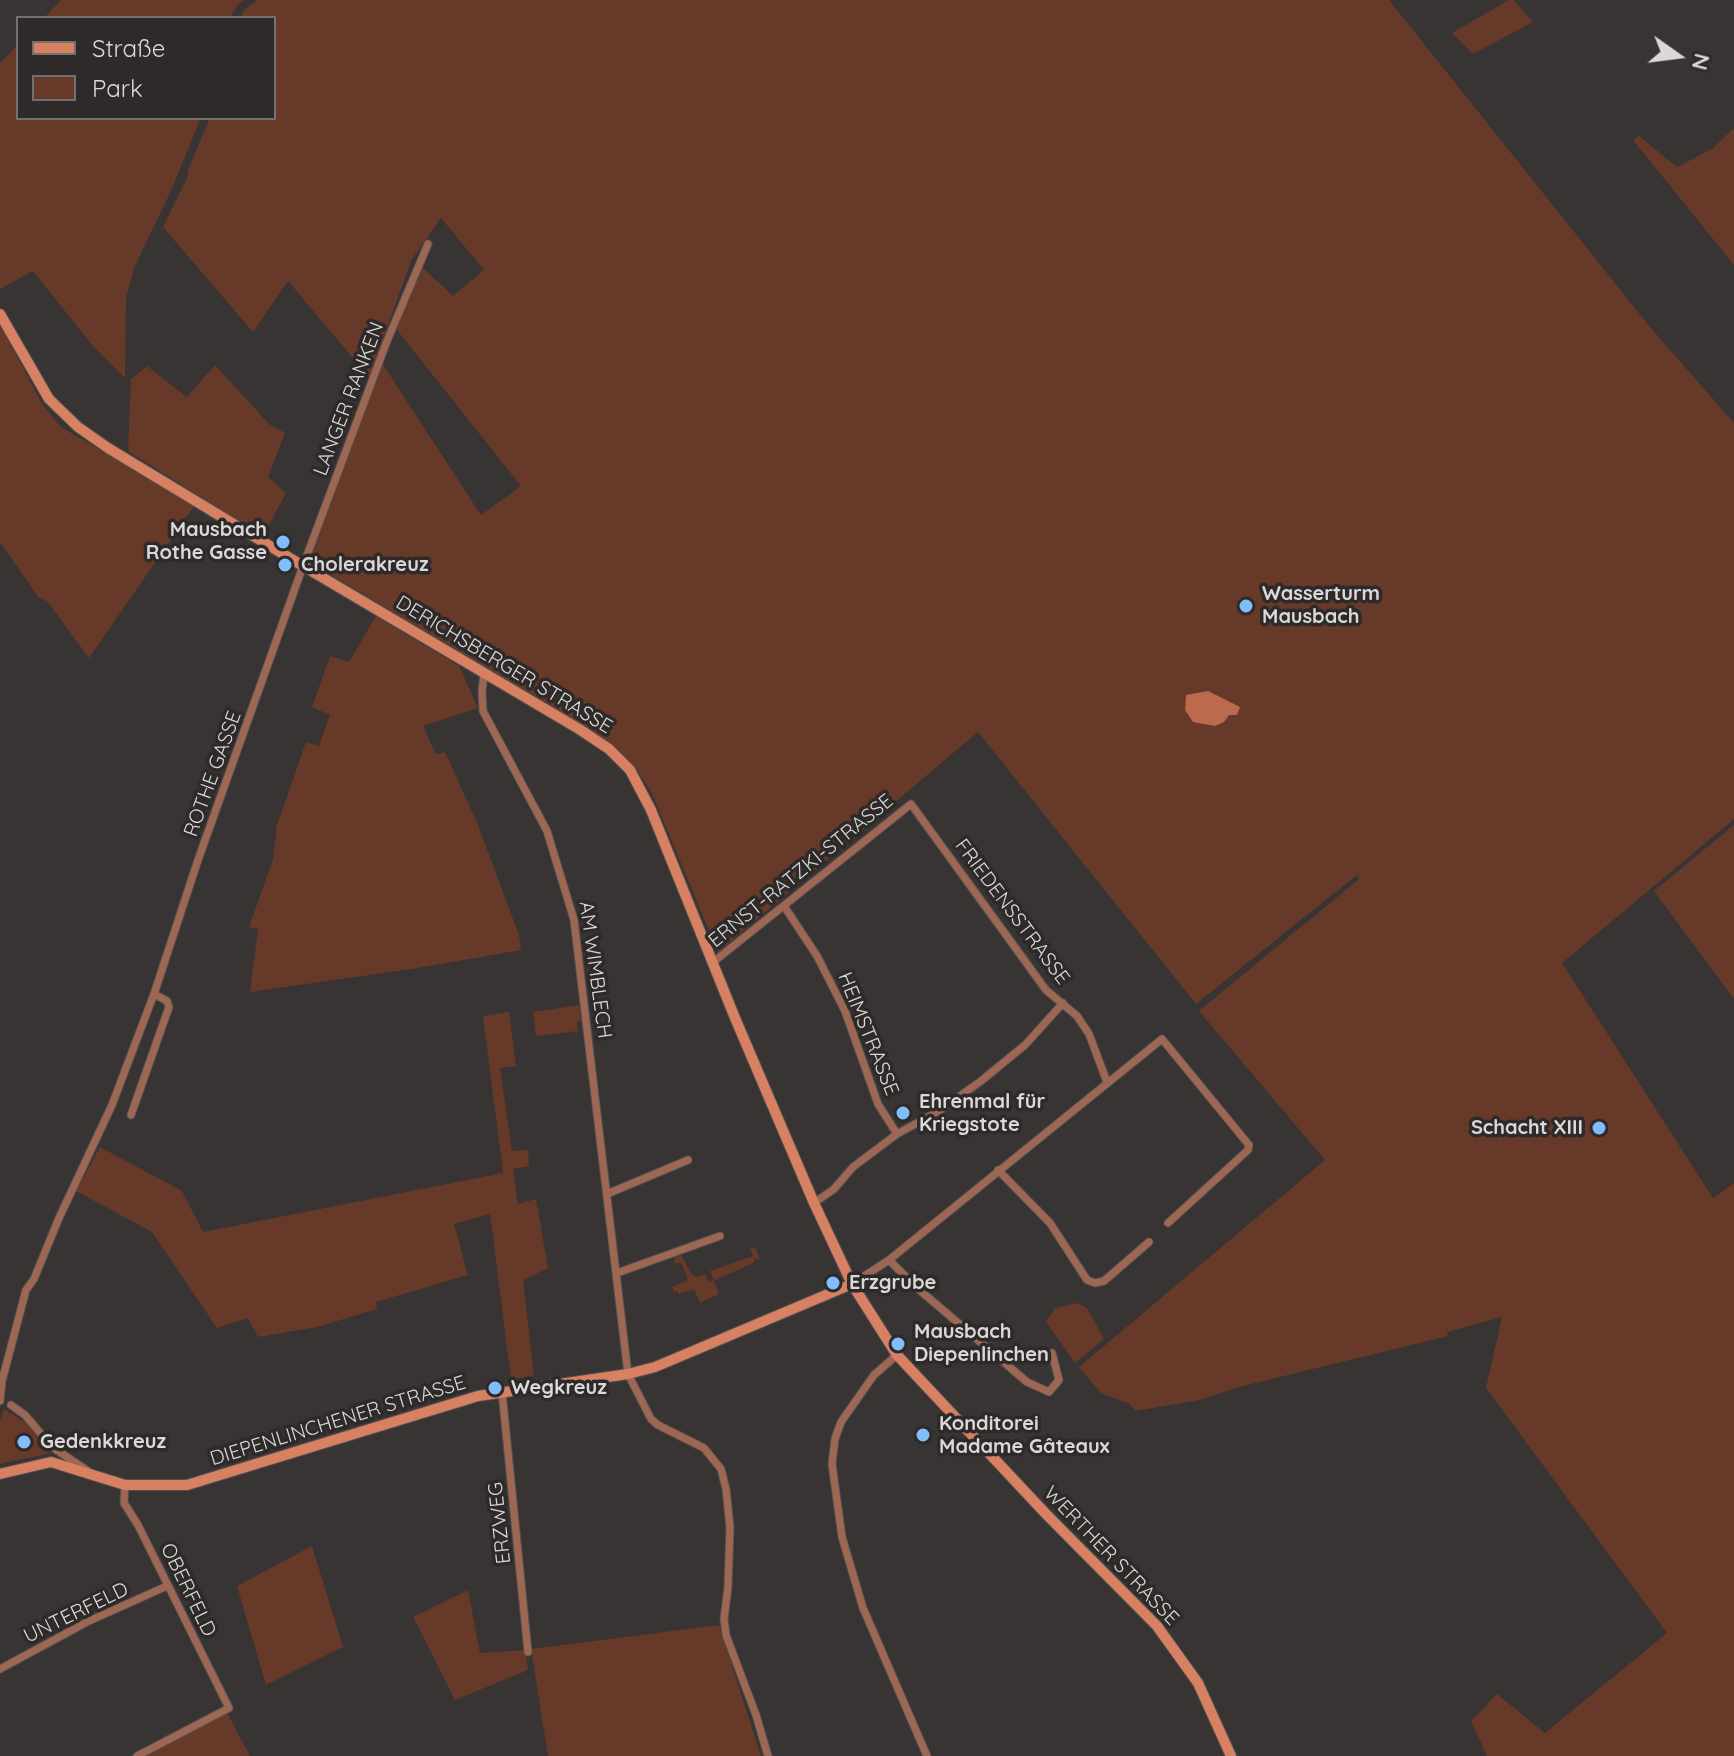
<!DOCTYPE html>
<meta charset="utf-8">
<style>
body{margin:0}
#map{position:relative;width:1734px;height:1756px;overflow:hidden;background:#373433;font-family:Quicksand,sans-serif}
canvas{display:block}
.legend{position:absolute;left:16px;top:16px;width:260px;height:104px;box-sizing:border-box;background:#2d2a29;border:2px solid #72706f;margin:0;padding:10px 14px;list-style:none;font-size:24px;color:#dad8d8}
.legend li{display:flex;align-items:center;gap:16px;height:40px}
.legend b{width:40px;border:2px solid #72706f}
.north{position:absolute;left:1638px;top:16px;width:80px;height:80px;-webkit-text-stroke:6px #2d2a29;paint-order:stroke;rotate:104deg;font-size:22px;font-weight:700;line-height:32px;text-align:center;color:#dad8d8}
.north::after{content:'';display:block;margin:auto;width:28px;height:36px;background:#dad8d8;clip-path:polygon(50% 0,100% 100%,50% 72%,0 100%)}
</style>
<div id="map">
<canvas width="1734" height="1756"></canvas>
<ul class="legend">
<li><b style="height:10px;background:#d88162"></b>Straße</li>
<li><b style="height:22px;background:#673929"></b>Park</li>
</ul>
<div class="north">N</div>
</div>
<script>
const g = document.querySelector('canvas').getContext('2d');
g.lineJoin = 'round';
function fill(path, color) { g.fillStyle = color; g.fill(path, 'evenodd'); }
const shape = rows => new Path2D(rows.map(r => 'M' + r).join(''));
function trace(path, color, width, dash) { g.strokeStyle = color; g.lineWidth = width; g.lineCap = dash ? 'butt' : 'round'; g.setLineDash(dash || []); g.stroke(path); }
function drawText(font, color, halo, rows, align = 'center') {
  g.font = font + ' Quicksand,sans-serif'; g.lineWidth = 7; g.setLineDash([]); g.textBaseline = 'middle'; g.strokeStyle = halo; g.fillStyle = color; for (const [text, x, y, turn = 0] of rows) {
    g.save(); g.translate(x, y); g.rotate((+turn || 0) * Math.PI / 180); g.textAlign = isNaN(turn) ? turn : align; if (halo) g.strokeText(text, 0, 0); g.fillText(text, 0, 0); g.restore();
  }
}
const green = shape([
 [61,0,245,0,238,4,230,18,44,18],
 [258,0,1389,0,1650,327,1734,423,1734,819,1562,963,1713,1198,1734,1183,1734,1756,1487,1756,1471,1721,1497,1694,1545,1733,1667,1633,1486,1388,1502,1317,1447,1332,1448,1336,1239,1387,1200,1400,1135,1411,1130,1404,1101,1393,1079,1367,1325,1160,1199,1011,1359,879,1357,875,1196,1004,978,732,718,952,651,791,637,770,619,750,569,716,309,562,380,360,481,515,521,486,393,325,421,266,453,296,484,270,441,218,412,259,369,377,288,281,253,332,163,227,189,174,187,172,210,118,274,118,274,18,241,18,244,10],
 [1509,0,1514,0,1533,22,1473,54,1452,33],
 [18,44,18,118,201,118,170,193,134,268,126,299,125,378,93,346,33,271,0,289,0,63],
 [1734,128,1734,265,1633,140,1639,136,1677,167,1712,149],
 [0,324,42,404,61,427,195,505,89,658,47,601,39,598,0,542],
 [215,365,269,424,285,433,268,477,286,493,263,536,128,451,131,379,147,366,187,397],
 [376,616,459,666,478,708,423,726,436,754,445,752,478,825,519,935,521,950,412,969,250,992,258,929,249,927,273,859,277,825,306,742,319,746,330,715,312,707,330,656,349,662],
 [1734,825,1734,999,1654,891],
 [579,1005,581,1021,577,1022,578,1031,536,1036,533,1012],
 [509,1012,516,1066,500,1068,512,1151,528,1150,529,1166,513,1169,518,1204,536,1199,548,1268,523,1280,534,1376,511,1379,490,1214,454,1224,468,1275,376,1302,377,1309,317,1327,258,1337,248,1318,217,1328,152,1232,76,1191,100,1147,182,1191,203,1232,503,1173,483,1016],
 [755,1247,760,1260,754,1258,755,1262,714,1281,719,1294,700,1303,694,1289,679,1294,677,1291,674,1292,672,1287,688,1280,681,1262,675,1264,674,1257,681,1255,692,1275,696,1277,705,1274,709,1282,714,1280,710,1271,753,1256,750,1249],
 [1077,1303,1087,1308,1104,1339,1075,1363,1046,1322,1055,1308],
 [4,1409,26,1423,51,1453,0,1464,0,1421],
 [312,1546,343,1647,266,1685,237,1586],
 [468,1590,480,1653,525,1650,528,1670,455,1700,413,1617],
 [719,1625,761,1756,548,1756,531,1649],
 [227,1713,250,1756,143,1756]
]);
const water = shape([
 [1208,691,1240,707,1237,715,1229,715,1224,722,1215,726,1193,722,1185,710,1186,695]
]);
const street = shape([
 [484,673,482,692,483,711,547,831,574,920,628,1374,651,1419,658,1425,704,1448,721,1469,726,1489,730,1527,728,1587,724,1619,726,1635,756,1715,768,1756],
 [784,906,817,956,845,1011,878,1104,897,1134],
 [712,963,911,804,1046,990,1077,1016,1089,1034,1107,1082],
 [131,1115,169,1007,167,1001,154,994],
 [998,1170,1050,1223,1087,1280,1095,1283,1104,1281,1149,1242],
 [607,1194,688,1160],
 [814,1203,834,1189,853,1167,897,1134,939,1111,981,1081,1025,1045,1063,1003],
 [889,1260,916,1287,1027,1382,1049,1392,1059,1380,1052,1353],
 [617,1273,720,1236],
 [852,1284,889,1260,1162,1039,1249,1145,1248,1150,1168,1223],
 [897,1355,874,1375,841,1422,835,1439,832,1464,842,1537,863,1608,927,1756],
 [502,1392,528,1652],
 [0,1401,2,1381,26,1290,34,1279,59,1218,112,1105,154,994,198,860,303,566,387,341,428,244],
 [11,1405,25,1415,52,1447,88,1471],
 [125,1485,124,1503,138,1525,229,1708,137,1756],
 [0,1669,89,1621,167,1586]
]);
const secondary = shape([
 [0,314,49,399,78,427,108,448,303,566,579,729,609,749,630,770,651,810,735,1018,814,1203,852,1284,897,1355,1046,1514,1157,1626,1198,1683,1231,1756],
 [0,1474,51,1462,125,1485,187,1485,478,1396,628,1374,655,1367,852,1284]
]);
const markers = [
 [283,542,8,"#80bdfa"],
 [285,565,8,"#80bdfa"],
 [1246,606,8,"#80bdfa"],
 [903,1113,8,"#80bdfa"],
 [1599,1128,8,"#80bdfa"],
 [833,1283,8,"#80bdfa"],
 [898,1344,8,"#80bdfa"],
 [495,1388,8,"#80bdfa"],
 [923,1435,8,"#80bdfa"],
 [24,1442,8,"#80bdfa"]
];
const streetNames = [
 ["LANGER RANKEN",349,399,-69],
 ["DERICHSBERGER STRASSE",504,665,31],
 ["ROTHE GASSE",213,774,-70],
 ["ERNST-RATZKI-STRASSE",801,871,-39],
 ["FRIEDENSSTRASSE",1012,912,53],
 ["AM WIMBLECH",595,970,82],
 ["HEIMSTRASSE",868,1034,68],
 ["DIEPENLINCHENER STRASSE",338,1421,-17],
 ["ERZWEG",500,1523,-96],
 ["WERTHER STRASSE",1111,1556,46],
 ["OBERFELD",188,1590,64],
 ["UNTERFELD",76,1613,-26]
];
const poiNames = [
 ["Mausbach",267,530,"right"],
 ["Rothe Gasse",267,553,"right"],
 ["Cholerakreuz",301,565],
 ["Wasserturm",1262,594],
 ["Mausbach",1262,617],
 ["Ehrenmal für",919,1102],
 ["Kriegstote",919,1125],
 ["Schacht XIII",1583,1128,"right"],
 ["Erzgrube",849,1283],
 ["Mausbach",914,1332],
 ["Diepenlinchen",914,1355],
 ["Wegkreuz",511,1388],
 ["Konditorei",939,1424],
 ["Madame Gâteaux",939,1447],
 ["Gedenkkreuz",40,1442]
];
fill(green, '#673929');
fill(water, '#bb6a4e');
trace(street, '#545251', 9);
trace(secondary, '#545251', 12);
trace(street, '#9e6754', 7);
trace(secondary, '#d88162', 10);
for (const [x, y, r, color] of markers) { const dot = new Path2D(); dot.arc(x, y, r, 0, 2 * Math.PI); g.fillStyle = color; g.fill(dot); trace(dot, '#2d2a29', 3); }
drawText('20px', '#dad8d8', '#2d2a29', streetNames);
drawText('bold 20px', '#dad8d8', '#2d2a29', poiNames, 'left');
</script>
